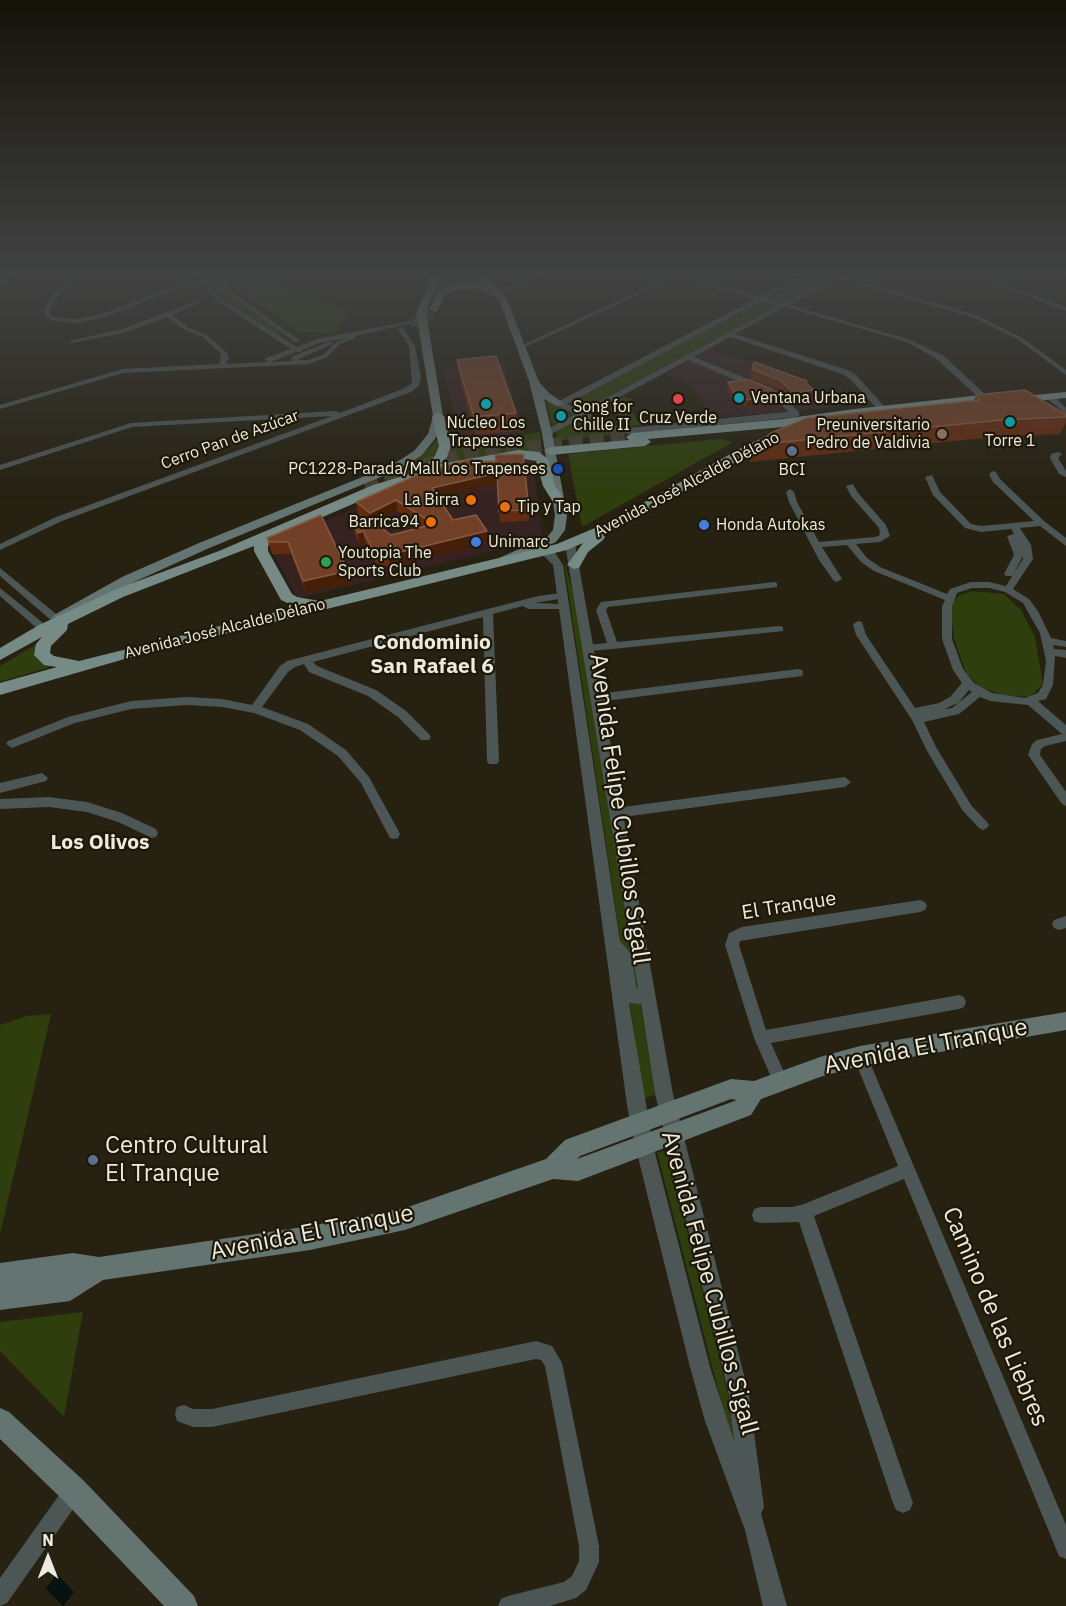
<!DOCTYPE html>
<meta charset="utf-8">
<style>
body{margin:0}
#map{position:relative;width:1066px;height:1606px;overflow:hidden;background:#262111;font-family:"IBM Plex Sans",sans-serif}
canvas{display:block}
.north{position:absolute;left:18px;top:1528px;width:60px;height:60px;-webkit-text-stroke:4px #1d1808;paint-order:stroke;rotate:0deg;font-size:16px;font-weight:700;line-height:24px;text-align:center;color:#edeadf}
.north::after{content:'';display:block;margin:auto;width:21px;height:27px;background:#edeadf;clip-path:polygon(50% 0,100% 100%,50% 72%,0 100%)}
</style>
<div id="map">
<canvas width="1066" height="1606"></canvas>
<div class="north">N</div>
</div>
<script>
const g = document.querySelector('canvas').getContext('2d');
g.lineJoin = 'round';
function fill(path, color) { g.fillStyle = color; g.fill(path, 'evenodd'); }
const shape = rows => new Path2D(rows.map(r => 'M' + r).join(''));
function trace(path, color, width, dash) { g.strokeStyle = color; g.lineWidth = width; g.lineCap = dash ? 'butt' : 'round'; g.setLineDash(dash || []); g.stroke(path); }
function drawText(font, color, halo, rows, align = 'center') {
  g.font = font + ' "IBM Plex Sans",sans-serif'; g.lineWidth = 4.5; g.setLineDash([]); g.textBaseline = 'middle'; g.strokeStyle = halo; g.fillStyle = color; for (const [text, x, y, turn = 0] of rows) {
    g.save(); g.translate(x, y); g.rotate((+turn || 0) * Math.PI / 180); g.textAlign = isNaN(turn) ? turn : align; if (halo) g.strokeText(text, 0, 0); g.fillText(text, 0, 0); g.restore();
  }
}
const commercial = shape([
 [711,349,804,380,829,408,712,418,691,385,667,375],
 [503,363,525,433,460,440,443,367],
 [532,457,542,535,539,540,298,598,272,551,280,540,438,473]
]);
const green = shape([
 [204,275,213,275,227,293,272,324,282,335,280,336,267,330,223,299,208,285],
 [224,275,268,275,303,295,351,310,335,334,301,332,242,294],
 [441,275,473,275,481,283,451,284,442,288,435,299,430,298],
 [811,275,835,275,584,410,569,403],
 [625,396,633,400,628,402,637,421,644,421,642,425,624,427,613,403],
 [546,401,574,414,574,415,556,426,552,425],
 [581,418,585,418,624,434,556,441,557,431],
 [540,432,542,455,502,453,437,466,449,446],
 [440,437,440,454,425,468,415,472,410,466,397,469,426,451],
 [719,439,733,442,582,527,568,454],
 [563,556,575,599,655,1095,644,1098],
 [972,591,1004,594,1021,610,1035,637,1043,684,1030,697,1002,695,980,687,966,673,954,639,951,611,954,601,960,595],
 [37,644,53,666,0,682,0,666],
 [51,1014,33,1093,0,1234,0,1025,27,1016],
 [667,1151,725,1382,737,1435,735,1440,730,1436,657,1152],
 [83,1312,64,1417,0,1351,0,1322]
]);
const water = shape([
 [57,1574,74,1592,63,1606,46,1589]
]);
const secondaryTunnel = shape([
 [410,323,425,319,434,310]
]);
const primaryTunnel = shape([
 [365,487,412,469,466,454,632,437]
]);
const minor = shape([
 [4,275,10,275,6,284,3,286,0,284,4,275],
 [198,275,204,275,208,285,221,299,297,347,317,339,410,321,413,323,355,336,355,338,340,344,327,357,309,364,123,373,0,409,0,405,123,369,219,364,221,357,220,353,203,337,185,330,167,317,124,333,72,343,69,341,122,329,196,301,198,302,198,304,172,315,189,328,207,335,225,351,229,357,226,364,268,362,265,360,266,358,291,349,217,301,201,283,179,288,106,317,77,323,54,321,46,317,43,311,53,294,65,283,65,277,68,275,71,277,71,284,58,296,49,311,51,315,57,318,77,319,102,314,175,286,200,280,198,275],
 [346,338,336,342,323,355,308,360,297,360,332,344,332,342,328,342,291,357,292,361,271,362,296,352,301,352,302,350,319,343,346,338],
 [214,275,220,275,232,292,299,340,299,342,295,342,228,294,214,275],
 [538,275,545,275,501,294,496,293,538,275],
 [673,275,683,275,760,296,802,275,809,275,766,298,783,303,832,277,829,275,843,275,976,315,1021,337,1066,370,1066,375,1017,339,972,317,838,279,790,305,911,340,944,356,987,396,987,400,981,400,938,360,907,342,785,307,735,334,848,370,856,375,884,406,884,410,878,410,850,379,842,374,730,337,694,357,777,391,799,412,799,416,793,416,771,395,688,360,550,435,544,435,544,431,724,335,725,333,729,332,778,306,762,301,563,406,557,406,557,402,755,299,678,277,523,348,518,347,673,275],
 [971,275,979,275,1066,307,1066,311,971,275],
 [401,327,403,328,415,346,421,378,419,386,411,392,62,521,0,550,0,544,56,517,332,416,132,427,0,470,0,465,131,423,336,411,340,413,405,388,412,383,409,346,398,329,401,327],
 [1046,394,1052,394,1066,408,1066,414,1046,398,1046,394],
 [1058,452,1062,454,1058,458,1066,471,1066,477,1059,474,1050,458,1051,454,1058,452],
 [993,471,996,472,1000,479,1044,521,1066,538,1066,546,1040,526,1020,528,1031,545,1033,559,1013,589,1029,599,1038,611,1051,638,1066,641,1066,647,1053,645,1054,649,1066,650,1066,658,1055,656,1053,685,1046,699,1038,701,1066,725,1066,741,1045,746,1041,749,1040,755,1066,792,1066,806,1062,804,1028,755,1032,744,1037,740,1062,734,1028,705,990,701,980,697,959,714,924,722,936,747,971,805,987,822,989,825,987,828,983,830,979,828,963,811,927,751,912,720,856,635,853,624,858,621,862,622,866,635,915,708,939,703,950,697,962,683,953,670,942,639,942,607,945,600,874,571,861,562,847,545,822,547,842,579,837,582,834,581,819,560,789,502,786,492,790,489,794,492,797,502,819,542,875,537,880,535,879,528,851,496,846,486,853,484,858,493,886,525,890,536,880,542,856,544,867,558,880,567,947,594,950,589,971,582,989,582,1006,586,1012,576,1006,576,1004,574,1014,555,1007,536,1014,534,1011,529,981,532,965,528,933,495,925,477,932,475,940,492,971,524,981,526,1034,521,993,482,989,474,993,471],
 [1023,556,1023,559,1014,573,1023,556],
 [972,588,989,588,1005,592,1023,603,1028,612,1040,633,1046,661,1043,685,1038,693,1025,698,992,693,974,683,963,669,952,639,952,607,957,593,972,588],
 [969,690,972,692,952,708,944,709,958,703,969,690],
 [0,568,61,618,61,622,53,622,0,576,0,568],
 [774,582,777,583,777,587,608,607,606,610,617,642,779,626,783,627,783,631,613,649,588,651,583,648,588,645,607,643,596,610,601,602,774,582],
 [0,588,48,627,48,631,40,631,0,596,0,588],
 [562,593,567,596,565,598,535,603,563,604,568,607,566,609,528,609,523,606,493,614,499,761,497,764,489,764,487,761,483,617,313,662,317,666,376,690,406,711,429,734,431,737,429,740,421,740,398,717,368,696,309,672,304,664,295,667,288,672,262,707,308,724,346,750,369,777,398,830,400,834,398,838,394,839,390,838,361,783,338,756,300,730,254,713,222,707,187,705,131,709,75,723,12,748,6,744,8,741,68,717,131,701,187,697,222,699,252,705,280,666,287,661,538,596,562,593],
 [798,669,802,670,803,673,802,676,597,702,592,698,597,694,798,669],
 [42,773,48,778,46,781,0,793,0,783,42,773],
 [845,777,851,782,845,787,616,818,612,816,610,813,612,810,616,808,845,777],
 [49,797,87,802,122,813,156,829,158,833,156,837,152,838,118,822,87,812,49,807,0,809,0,799,49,797],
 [920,900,925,902,927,906,925,910,920,912,740,941,739,945,766,1030,959,995,964,997,966,1002,964,1007,959,1009,771,1043,788,1081,785,1086,780,1088,775,1086,754,1038,725,945,729,933,742,927,920,900],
 [1066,916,1066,928,1059,930,1054,928,1052,924,1054,920,1066,916],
 [860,1049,865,1051,1066,1525,1066,1559,1059,1556,904,1179,814,1216,913,1503,910,1510,903,1513,896,1510,893,1503,799,1222,760,1223,754,1221,752,1215,754,1209,760,1207,793,1207,804,1204,898,1166,853,1056,855,1051,860,1049],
 [536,1341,552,1346,562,1363,599,1546,599,1562,586,1590,576,1598,550,1606,498,1606,501,1599,508,1596,564,1582,572,1576,579,1561,579,1546,545,1366,541,1360,536,1359,212,1427,193,1427,177,1421,175,1414,177,1407,184,1405,193,1409,212,1409,536,1341],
 [74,1481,81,1484,84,1491,81,1498,7,1603,0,1606,0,1578,67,1484,74,1481]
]);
const tertiary = shape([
 [560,401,618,427,628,428,796,411,800,414,796,417,628,434,613,431,557,406,557,402,560,401],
 [570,541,575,544,673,1094,749,1395,764,1507,761,1514,787,1606,763,1606,745,1530,705,1421,690,1367,635,1145,627,1105,553,565,540,552,545,549,549,550,556,554,563,565,620,941,632,955,636,987,638,989,565,544,570,541],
 [629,1003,641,1004,655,1094,729,1395,734,1441,710,1367,653,1145,629,1003]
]);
const secondary = shape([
 [432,275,440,275,426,313,443,416,438,435,422,455,400,469,207,549,132,583,64,621,54,621,52,618,54,615,122,577,199,543,392,465,414,451,428,434,433,416,416,313,432,275],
 [476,275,484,275,507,299,539,382,549,393,565,404,556,406,544,399,552,433,567,515,565,530,556,542,504,565,499,564,498,561,499,558,548,536,553,530,555,515,542,433,529,381,500,302,496,297,475,289,455,290,445,295,437,312,429,310,438,291,450,285,476,283,487,288,476,275],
 [1066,1012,1066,1030,860,1066,820,1077,761,1099,751,1115,578,1181,553,1179,405,1230,310,1250,103,1280,70,1301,0,1310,0,1263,73,1253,99,1257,310,1226,405,1208,546,1159,565,1140,731,1079,754,1081,820,1057,860,1046,1066,1012],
 [731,1099,737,1100,577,1159,580,1156,731,1099],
 [0,1408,9,1412,84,1481,194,1596,198,1606,164,1606,64,1501,0,1439,0,1408]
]);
const primary = shape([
 [1066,392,1066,398,1013,403,1007,400,1013,397,1066,392],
 [999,393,1003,394,1003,398,855,415,783,427,648,439,651,442,645,446,550,455,544,451,550,447,629,440,626,437,632,433,783,419,855,409,999,393],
 [438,413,444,416,451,446,447,457,440,464,519,450,539,452,548,459,555,486,564,499,563,502,553,502,543,486,536,461,519,458,453,468,383,491,274,538,268,546,268,551,292,594,297,597,320,601,557,544,609,522,743,447,771,434,775,433,781,437,603,535,605,537,603,540,588,552,579,568,574,569,567,565,583,543,567,550,135,656,0,695,0,683,57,667,44,665,34,655,36,644,42,637,0,660,0,648,39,625,119,588,219,551,373,485,420,471,435,456,439,446,432,416,438,413],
 [254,546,254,551,281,600,296,607,79,661,54,656,50,653,51,646,67,630,68,624,123,597,254,546]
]);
const wall = shape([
 [457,360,516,413,516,431,475,435,459,376],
 [752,369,807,383,811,399,792,402,778,389,750,378],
 [728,382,778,396,777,404,746,408,743,403,736,404,727,390],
 [976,395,1066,415,1066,422,1060,434,993,437,750,462,754,445,974,401],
 [474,462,529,510,529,521,500,522,497,484,438,498,453,520,488,543,390,567,376,563,365,543,360,544,355,535,353,523,365,519,358,514,356,502],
 [397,511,422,527,391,535,375,523],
 [321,515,348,571,351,583,306,593,291,554,272,554,267,538]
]);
const shadedWall = shape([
 [814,390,811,399,792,402,794,393],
 [778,396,777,404,746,408,747,400],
 [497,473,497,484,433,499,432,488],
 [396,500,397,511,372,525,370,513],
 [363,531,365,543,360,544,358,533],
 [487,531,488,543,390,567,388,555],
 [348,571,351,583,306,593,303,581]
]);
const building = shape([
 [496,356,516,413,474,417,457,360,496,356],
 [754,362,807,381,806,383,814,390,794,393,780,380,752,369,754,362],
 [750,380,771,389,778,396,747,400,744,396,737,396,728,382,750,380],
 [1025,390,1066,415,1066,417,1001,420,754,445,771,433,807,418,980,400,976,395,1025,390],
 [523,454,529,510,499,511,497,473,432,488,453,520,476,515,487,531,388,555,374,552,363,531,358,533,353,523,369,518,391,535,434,524,396,500,370,513,356,502,424,472,448,465,472,459,474,462,496,461,495,455,523,454],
 [321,515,348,571,303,581,288,542,269,542,267,538,321,515]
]);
const markers = [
 [739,398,6,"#0f9aa8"],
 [678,399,6,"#e0444e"],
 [486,404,6,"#0f9aa8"],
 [561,416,6,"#0f9aa8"],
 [1010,422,6,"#0f9aa8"],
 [942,434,6,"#8d6e63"],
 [792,451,6,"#5c6f8a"],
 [558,469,6,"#1a4fb4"],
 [471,500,6,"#e8710a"],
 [505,507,6,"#e8710a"],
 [431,522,6,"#e8710a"],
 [704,525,6,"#3f7fe0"],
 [476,542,6,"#3f7fe0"],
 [326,562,6,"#2e9e5b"],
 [93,1160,6,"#5c6f8a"]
];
const farPoinames = [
 ["Ventana Urbana",751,398],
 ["Song for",573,407],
 ["Chille II",573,425],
 ["Cruz Verde",678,418,"center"],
 ["Núcleo Los",486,423,"center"],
 ["Trapenses",486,441,"center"],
 ["Preuniversitario",930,425,"right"],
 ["Pedro de Valdivia",930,443,"right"],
 ["Torre 1",1010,441,"center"],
 ["PC1228-Parada/Mall Los Trapenses",546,469,"right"],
 ["BCI",792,470,"center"],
 ["La Birra",459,500,"right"],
 ["Tip y Tap",517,507],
 ["Barrica94",419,522,"right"],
 ["Honda Autokas",716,525],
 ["Unimarc",488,542],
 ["Youtopia The",338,553],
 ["Sports Club",338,571]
];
const farStreetnames = [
 ["Cerro Pan de Azúcar",230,440,-20],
 ["Avenida José Alcalde Délano",687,485,-28],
 ["Avenida José Alcalde Délano",225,629,-14]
];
const streetNames = [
 ["El Tranque",789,906,-9]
];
const neighbourhoodNames = [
 ["Condominio",432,643],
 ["San Rafael 6",432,667],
 ["Los Olivos",100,843]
];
const nearStreetnames = [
 ["Avenida Felipe Cubillos Sigall",619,809,82],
 ["Avenida El Tranque",926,1047,-11],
 ["Avenida El Tranque",312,1233,-11],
 ["Avenida Felipe Cubillos Sigall",709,1283,75],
 ["Camino de las Liebres",995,1317,67]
];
const nearPoinames = [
 ["Centro Cultural",105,1146],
 ["El Tranque",105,1174]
];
fill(commercial, '#362321');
fill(green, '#2e3e0c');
fill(water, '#051212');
trace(secondaryTunnel, '#443f30', 10, [10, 4.5]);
trace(primaryTunnel, '#443f30', 14, [14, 7]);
fill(minor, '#4c5654');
fill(tertiary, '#4c5654');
fill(secondary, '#647470');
fill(primary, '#768b86');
fill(wall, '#632b10');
fill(shadedWall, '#451f07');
fill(building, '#724026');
trace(building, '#855a43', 1.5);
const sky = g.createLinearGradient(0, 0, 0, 499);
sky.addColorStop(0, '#151209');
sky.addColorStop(0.55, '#414343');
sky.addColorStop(1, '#41434300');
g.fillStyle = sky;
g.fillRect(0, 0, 1066, 499);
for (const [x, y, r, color] of markers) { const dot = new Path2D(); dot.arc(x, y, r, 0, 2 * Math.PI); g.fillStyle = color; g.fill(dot); trace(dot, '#1d1808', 2); }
drawText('16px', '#edeadf', '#1d1808', farPoinames, 'left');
drawText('16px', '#edeadf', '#1d1808', farStreetnames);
drawText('20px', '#edeadf', '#1d1808', streetNames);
drawText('bold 21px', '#edeadf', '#1d1808', neighbourhoodNames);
drawText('24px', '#edeadf', '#1d1808', nearStreetnames);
drawText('24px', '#edeadf', '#1d1808', nearPoinames, 'left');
</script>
